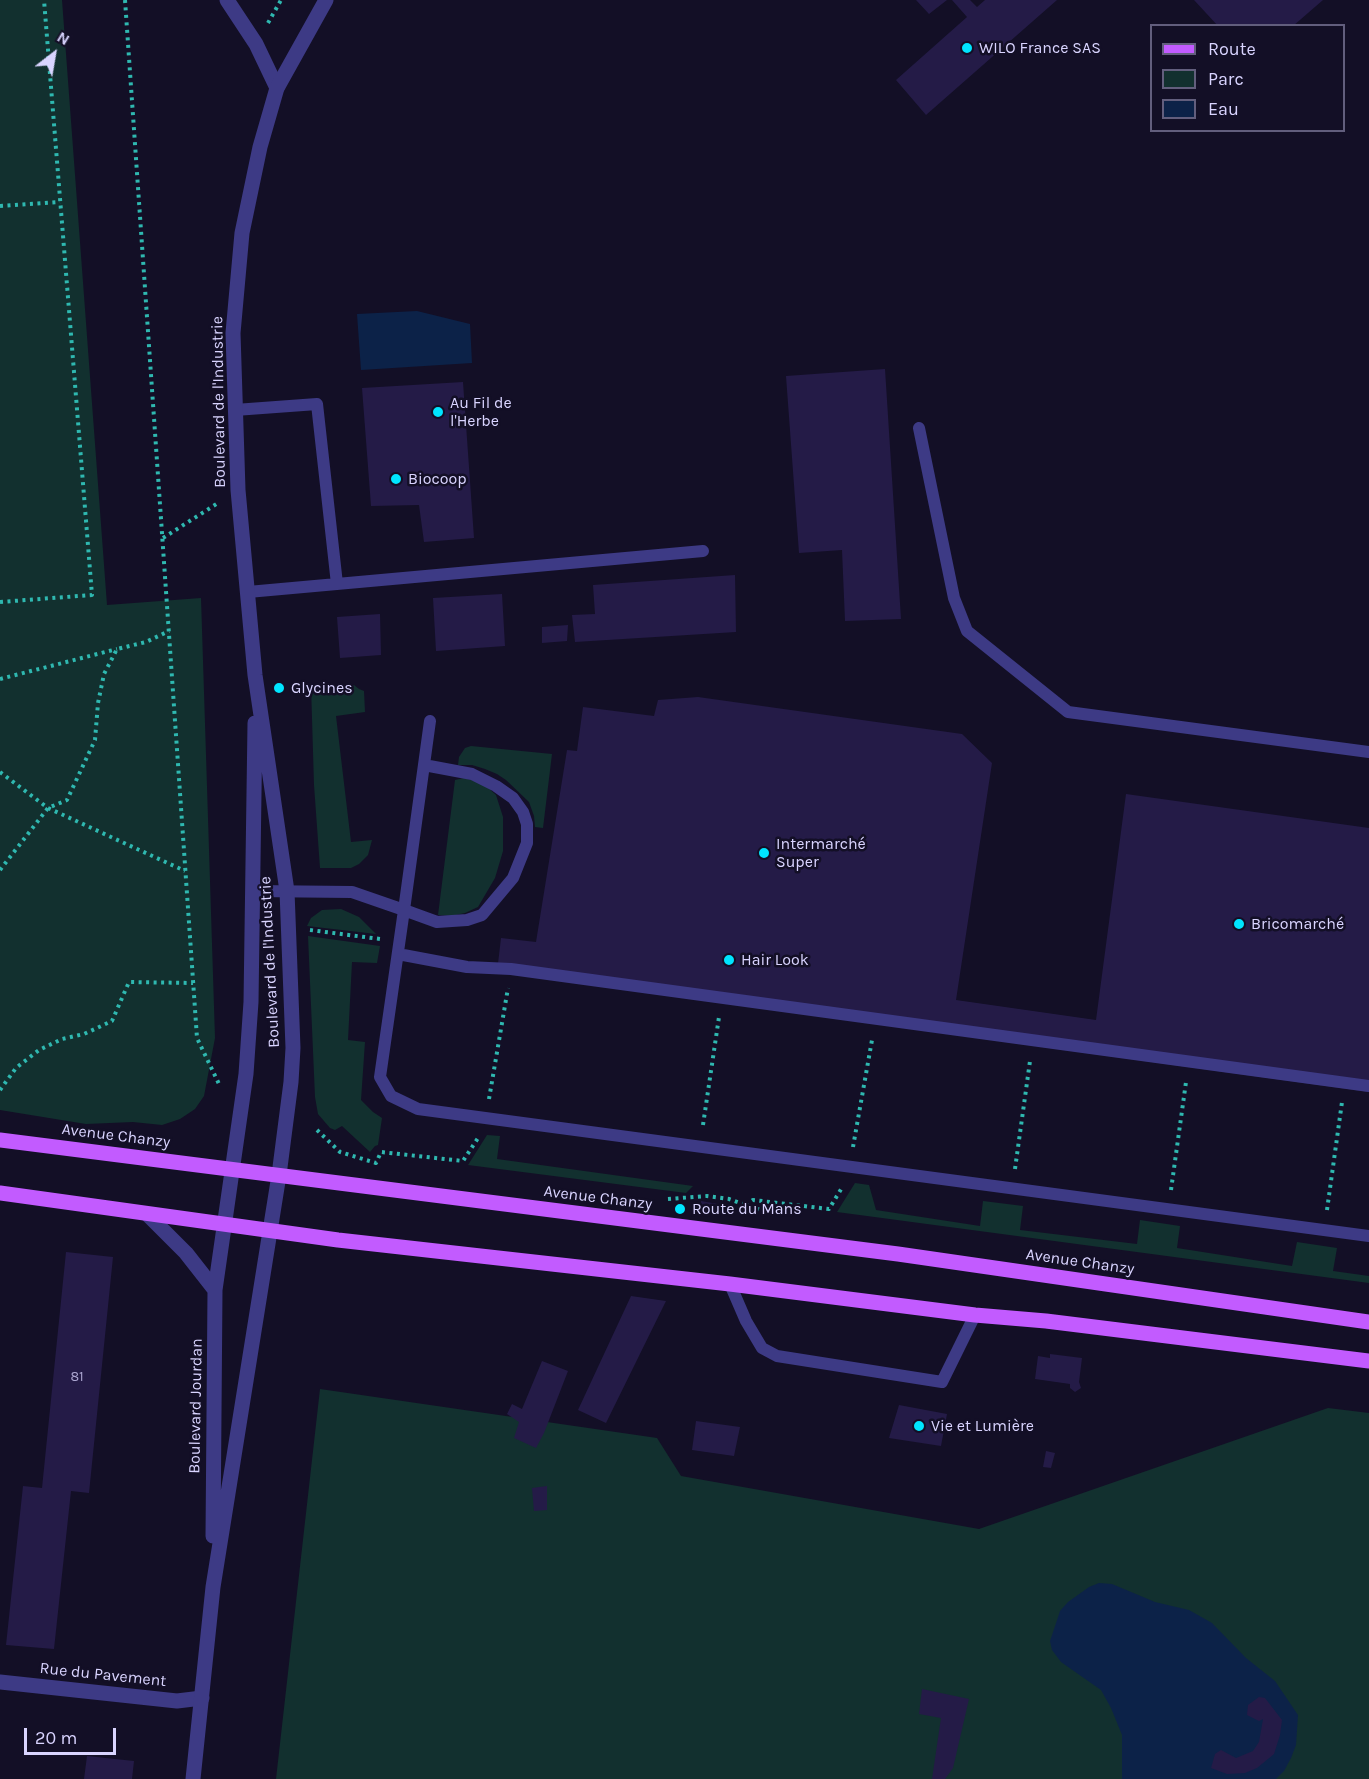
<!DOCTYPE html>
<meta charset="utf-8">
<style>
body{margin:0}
#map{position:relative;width:1369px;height:1779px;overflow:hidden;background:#130f26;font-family:Karla,sans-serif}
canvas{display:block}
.legend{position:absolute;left:1150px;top:24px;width:195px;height:108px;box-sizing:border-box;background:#130f26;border:2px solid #625e7d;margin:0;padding:8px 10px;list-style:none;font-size:18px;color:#d9d4ff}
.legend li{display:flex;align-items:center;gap:12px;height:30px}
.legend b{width:30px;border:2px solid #625e7d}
.north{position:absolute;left:24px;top:24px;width:60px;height:60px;-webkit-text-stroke:4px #130f26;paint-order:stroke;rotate:31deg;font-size:16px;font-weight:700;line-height:24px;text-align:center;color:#d9d4ff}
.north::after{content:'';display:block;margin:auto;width:21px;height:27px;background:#d9d4ff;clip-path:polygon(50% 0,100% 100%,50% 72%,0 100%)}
.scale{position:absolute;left:24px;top:1728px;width:92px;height:27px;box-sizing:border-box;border:3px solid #d9d4ff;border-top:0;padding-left:8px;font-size:18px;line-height:21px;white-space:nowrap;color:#d9d4ff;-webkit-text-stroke:4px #130f26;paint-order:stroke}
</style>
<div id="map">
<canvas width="1369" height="1779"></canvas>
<ul class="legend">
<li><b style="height:8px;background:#c25bff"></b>Route</li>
<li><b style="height:16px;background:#12302f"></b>Parc</li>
<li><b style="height:16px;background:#0c2248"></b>Eau</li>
</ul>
<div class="north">N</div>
<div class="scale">20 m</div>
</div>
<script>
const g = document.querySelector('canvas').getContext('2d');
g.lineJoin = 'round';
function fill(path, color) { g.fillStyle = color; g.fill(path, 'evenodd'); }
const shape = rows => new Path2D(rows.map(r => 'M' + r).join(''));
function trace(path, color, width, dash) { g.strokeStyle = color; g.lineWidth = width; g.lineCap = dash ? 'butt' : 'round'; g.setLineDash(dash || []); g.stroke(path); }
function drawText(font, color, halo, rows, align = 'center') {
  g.font = font + ' Karla,sans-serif'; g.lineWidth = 5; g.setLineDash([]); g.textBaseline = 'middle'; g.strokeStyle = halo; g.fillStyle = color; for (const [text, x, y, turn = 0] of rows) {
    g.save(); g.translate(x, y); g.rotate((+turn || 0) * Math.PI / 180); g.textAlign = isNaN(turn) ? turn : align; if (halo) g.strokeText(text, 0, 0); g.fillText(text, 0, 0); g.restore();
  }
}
const green = shape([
 [0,0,62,0,107,605,201,598,215,1038,204,1096,195,1109,180,1119,162,1125,133,1122,86,1124,0,1110],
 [311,685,354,685,359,689,364,691,365,712,336,716,351,842,372,840,368,855,359,864,351,868,320,868,314,785],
 [471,746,552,754,543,828,535,827,534,816,529,802,506,780,497,774,485,769,472,765,458,765,459,757,465,748],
 [464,778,483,783,496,795,503,817,503,851,495,878,478,907,465,913,451,916,438,915,455,780],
 [341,909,359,917,376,934,307,926,311,918,322,910],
 [308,936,380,946,377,963,352,962,348,1040,365,1042,361,1100,373,1112,382,1118,378,1145,375,1146,370,1152,342,1126,335,1130,330,1128,318,1114,315,1097],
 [487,1135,500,1136,497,1159,693,1186,686,1193,468,1165],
 [855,1183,869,1185,876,1210,980,1226,983,1201,1023,1206,1020,1230,1137,1244,1140,1220,1180,1226,1177,1248,1292,1266,1297,1242,1337,1248,1333,1271,1369,1276,1369,1283,837,1212],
 [320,1389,657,1438,681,1476,979,1529,1328,1408,1369,1413,1369,1779,276,1779]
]);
const water = shape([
 [417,311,470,324,472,363,361,370,357,314],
 [1099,1583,1112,1584,1155,1602,1189,1610,1212,1623,1246,1658,1275,1681,1298,1715,1296,1745,1291,1758,1284,1771,1276,1779,1122,1779,1122,1735,1111,1708,1101,1690,1061,1662,1052,1650,1050,1641,1060,1611,1068,1602,1089,1587]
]);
const building = shape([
 [916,0,947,0,929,14],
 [952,0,970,0,977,7,985,0,1057,0,926,115,896,80,967,17],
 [1194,0,1323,0,1293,26,1218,26],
 [885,369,901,619,845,621,842,550,799,553,786,376],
 [463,382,474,538,424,542,419,505,371,506,362,388],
 [735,575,736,632,575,642,572,615,595,614,593,585],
 [502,594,505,646,436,651,433,598],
 [380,614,381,655,340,658,337,617],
 [568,625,567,641,542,643,542,627],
 [698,697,962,734,992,763,956,1000,1096,1020,1126,794,1369,828,1369,1092,497,972,501,938,536,942,567,750,577,751,583,707,654,716,658,700],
 [701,1201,718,1204,717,1210,700,1207],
 [66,1252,113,1257,89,1493,71,1491,54,1649,6,1645,23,1486,42,1488],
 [631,1296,666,1301,606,1423,578,1410],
 [1050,1354,1082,1358,1079,1382,1081,1388,1075,1392,1070,1388,1070,1384,1035,1379,1038,1356,1050,1358],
 [542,1361,568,1371,544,1433,536,1448,514,1438,519,1422,507,1414,512,1404,522,1409],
 [899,1405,947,1414,941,1446,889,1438],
 [696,1421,740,1427,734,1456,692,1450],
 [1046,1451,1055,1453,1051,1468,1043,1467],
 [547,1486,547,1510,534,1511,532,1488],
 [922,1689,969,1699,953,1768,945,1779,932,1779,941,1718,919,1714],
 [1259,1697,1265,1698,1282,1720,1280,1735,1274,1754,1257,1768,1245,1773,1227,1774,1211,1768,1215,1754,1221,1750,1236,1758,1253,1751,1259,1742,1263,1719,1259,1721,1247,1715,1248,1705],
 [87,1756,134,1761,132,1779,84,1779]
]);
const path = shape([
 [125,0,197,1038,219,1084],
 [268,23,281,0],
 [0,206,60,202],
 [163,538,218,503],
 [0,602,92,595,44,0],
 [0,679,117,649],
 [0,772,48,808,185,871],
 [0,870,48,808,67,800,95,740,98,703,104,674,117,649,146,642,169,631],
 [310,930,380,939],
 [0,1090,16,1068,39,1050,62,1039,84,1034,112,1021,129,982,193,983],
 [489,1099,508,988],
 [703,1125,719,1017],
 [317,1130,340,1152,376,1163,381,1152,463,1161,478,1138],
 [853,1147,872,1040],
 [1015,1169,1030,1061],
 [1171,1190,1186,1082],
 [668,1199,707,1196,729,1199,769,1213],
 [746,1205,753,1200,829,1209,843,1186],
 [1327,1210,1342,1102]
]);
const service = shape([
 [235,410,317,404,337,584],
 [919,428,954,598,967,631,1068,712,1369,752],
 [248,592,703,551],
 [424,765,472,774,496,786,513,798,523,812,527,824,527,843,513,878,482,915,467,920,437,922,404,910,430,721],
 [253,891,352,892,404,910,380,1077,391,1096,418,1109,1369,1236],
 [398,954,467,967,511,969,1369,1086],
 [730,1284,746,1321,762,1348,777,1356,942,1382,975,1315]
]);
const minor = shape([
 [227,0,256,44,277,88],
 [0,1682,177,1701,202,1698]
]);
const tertiary = shape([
 [148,1215,186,1253,215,1290],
 [213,1536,215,1290,246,1074,251,1002,255,723],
 [193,1779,213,1587,279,1175,291,1082,293,1048,287,891,255,675,238,490,233,333,242,233,260,147,277,88,326,0]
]);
const primary = shape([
 [0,1140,898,1254,1369,1322],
 [0,1193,338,1240,730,1284,975,1315,1046,1321,1369,1361]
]);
const markers = [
 [967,48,6,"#00e5ff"],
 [438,412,6,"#00e5ff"],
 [396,479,6,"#00e5ff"],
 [279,688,6,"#00e5ff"],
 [764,853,6,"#00e5ff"],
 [1239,924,6,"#00e5ff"],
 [729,960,6,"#00e5ff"],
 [680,1209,6,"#00e5ff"],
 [919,1426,6,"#00e5ff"]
];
const numberNames = [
 ["81",77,1377]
];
const poiNames = [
 ["WILO France SAS",979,48],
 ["Au Fil de",450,403],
 ["l'Herbe",450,421],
 ["Biocoop",408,479],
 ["Glycines",291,688],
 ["Intermarché",776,844],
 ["Super",776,862],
 ["Bricomarché",1251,924],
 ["Hair Look",741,960],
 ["Route du Mans",692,1209],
 ["Vie et Lumière",931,1426]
];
const streetNames = [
 ["Boulevard de l'Industrie",219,402,-91],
 ["Boulevard de l'Industrie",270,962,-93],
 ["Avenue Chanzy",116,1136,7],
 ["Avenue Chanzy",598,1198,7],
 ["Avenue Chanzy",1080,1262,8],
 ["Boulevard Jourdan",196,1406,-89],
 ["Rue du Pavement",103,1675,6]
];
fill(green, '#12302f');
fill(water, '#0c2248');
fill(building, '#241b47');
trace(path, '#2fb8b0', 4, [3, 4.5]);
trace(service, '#3d3a85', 12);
trace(minor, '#3d3a85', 15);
trace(tertiary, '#3d3a85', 15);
trace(primary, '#c25bff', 15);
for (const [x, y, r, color] of markers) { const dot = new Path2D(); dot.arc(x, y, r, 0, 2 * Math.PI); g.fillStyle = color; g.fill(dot); trace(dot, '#130f26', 2); }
drawText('14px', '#aca6d1', null, numberNames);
drawText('16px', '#d9d4ff', '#130f26', poiNames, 'left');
drawText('16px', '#d9d4ff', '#130f26', streetNames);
</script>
